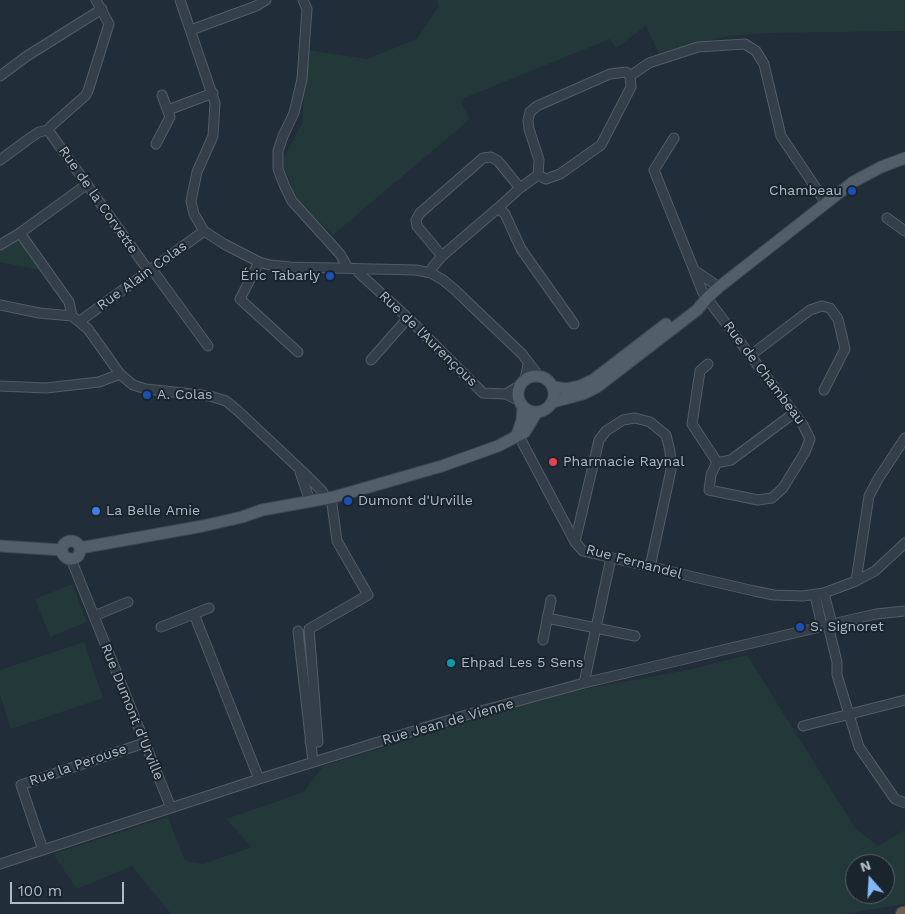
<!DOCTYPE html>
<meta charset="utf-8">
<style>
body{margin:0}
#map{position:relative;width:905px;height:914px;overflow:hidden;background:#212d38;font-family:"Work Sans",sans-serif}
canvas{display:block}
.north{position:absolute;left:845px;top:854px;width:50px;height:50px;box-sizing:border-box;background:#1a242d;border:1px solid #56606a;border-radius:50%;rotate:341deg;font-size:14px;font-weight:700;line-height:20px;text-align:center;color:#afbac5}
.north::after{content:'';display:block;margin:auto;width:18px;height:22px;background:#83baf6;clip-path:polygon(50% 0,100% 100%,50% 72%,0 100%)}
.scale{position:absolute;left:10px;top:882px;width:114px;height:22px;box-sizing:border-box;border:2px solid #afbac5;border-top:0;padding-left:6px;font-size:15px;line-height:18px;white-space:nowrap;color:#afbac5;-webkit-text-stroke:4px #1a242d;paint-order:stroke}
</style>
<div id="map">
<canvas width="905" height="914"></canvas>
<div class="north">N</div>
<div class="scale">100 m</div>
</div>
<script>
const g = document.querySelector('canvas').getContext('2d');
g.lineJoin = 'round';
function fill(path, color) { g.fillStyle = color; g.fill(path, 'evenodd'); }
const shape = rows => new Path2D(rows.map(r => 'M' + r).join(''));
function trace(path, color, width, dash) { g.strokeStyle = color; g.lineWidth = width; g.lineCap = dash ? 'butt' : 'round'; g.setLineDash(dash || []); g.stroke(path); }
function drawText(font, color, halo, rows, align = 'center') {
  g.font = font + ' "Work Sans",sans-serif'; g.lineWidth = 4; g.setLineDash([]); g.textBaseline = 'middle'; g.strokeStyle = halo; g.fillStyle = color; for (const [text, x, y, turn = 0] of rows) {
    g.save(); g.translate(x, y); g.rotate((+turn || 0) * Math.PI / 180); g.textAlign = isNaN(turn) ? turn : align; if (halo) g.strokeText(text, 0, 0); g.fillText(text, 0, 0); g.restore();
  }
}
const green = shape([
 [437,0,905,0,905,31,766,33,722,37,659,54,646,26,616,48,610,39,464,98,461,103,470,119,333,235,298,201,282,162,302,123,307,50,367,59,417,39,439,6],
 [18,241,22,244,39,270,0,262,0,250],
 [72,584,87,622,50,637,35,599],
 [84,642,103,698,11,729,0,694,0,670],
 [747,655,855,828,878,846,905,830,905,904,843,914,171,914,132,866,77,889,53,854,168,817,185,861,203,864,252,847,226,819,304,792,323,766,558,694,692,669],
 [855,864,885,864,885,894,855,894]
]);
const minor = shape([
 [180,0,215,103,213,136,197,172,191,201,194,214,204,231,224,244,259,262,270,265,290,267,416,270,431,273,443,280,454,289,522,354,538,375],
 [303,0,307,9,302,79,294,113,283,136,278,151,278,169,285,187,292,201,340,254,348,268],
 [191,30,256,6,266,0],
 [0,76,27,56,102,9],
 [630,76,649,63,698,47,745,44,756,51,764,64,781,136,826,203],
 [168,110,213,93],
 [48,130,148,270],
 [48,130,51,126,85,96,88,91,109,24,96,0],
 [674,138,654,170,694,270],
 [156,144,170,117,162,95],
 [0,160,30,138,39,132,48,130],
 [538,175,546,179,560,174,601,145,631,87,630,76],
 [520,188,538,175,539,160,529,129,528,120,530,112,537,106,610,74,626,72,630,76],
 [887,218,905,231],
 [20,233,69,302,72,316],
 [0,245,20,233,86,185],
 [442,256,417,226,416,220,420,213,483,158,491,157,498,161,520,188,498,208],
 [259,262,240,299,298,352],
 [151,268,208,346],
 [357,269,359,273,408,318,483,393,506,394,519,386],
 [431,273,432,268,442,256,498,208,505,214,521,249,574,324],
 [0,305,39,313,72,316,88,329,120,374,133,385,146,389,210,396,226,401,237,410,303,472,322,491,326,498],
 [80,321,204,231],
 [751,355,810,310,822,306,830,308,838,319,845,349,824,390],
 [371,360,408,318],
 [708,364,700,371,692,424,717,462,721,462,731,460,794,413],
 [525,379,528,364],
 [0,386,46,388,99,382,120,374],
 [506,394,519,401],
 [517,435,521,440,575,542,583,551,754,591,774,595,803,596,824,593,856,581,875,571,905,543],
 [717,462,711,475,709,490,758,500,772,498,783,488,805,452,810,439,803,425,703,293,694,270,719,287],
 [300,472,310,501],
 [575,542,599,440,606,431,623,420,635,418,650,422,666,435,670,451,671,470,650,567],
 [71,559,171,808],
 [856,581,869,496,878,479,905,438],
 [824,593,832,624],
 [815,595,822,626],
 [194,614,259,779],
 [94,616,128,602],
 [547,618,635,636],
 [828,625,837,662,837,675,859,747,895,799,905,803],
 [161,627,209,608],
 [298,631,313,762],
 [543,640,551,600],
 [584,683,611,558],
 [803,726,905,700],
 [310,742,318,742,309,629,368,595,337,541,331,497],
 [43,850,21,785,144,743],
 [0,864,259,779,459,717,584,683,828,625,876,614,905,611]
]);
const major = shape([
 '518 394a18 18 0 1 1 36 0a18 18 0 1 1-36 0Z',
 [554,387,566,389,580,386,593,380,666,324],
 [553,402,583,394,597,387,697,310,707,298,719,287,853,182,881,167,905,158],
 [517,435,522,420,523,407],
 '62 550a9 9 0 1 1 18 0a9 9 0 1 1-18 0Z',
 [0,546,62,550],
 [80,548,203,526,242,517,262,510,334,497,442,466,498,446,525,432,537,412]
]);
const highway = shape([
 [903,914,905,914]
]);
const markers = [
 [852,191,5,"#1a4fb4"],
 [330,276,5,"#1a4fb4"],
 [147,395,5,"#1a4fb4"],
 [553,462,5,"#e0444e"],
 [348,501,5,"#1a4fb4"],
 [96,511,5,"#3f7fe0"],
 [800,627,5,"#1a4fb4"],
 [451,663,5,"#0f9aa8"]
];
const poiNames = [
 ["Chambeau",842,191,"right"],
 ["Éric Tabarly",320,276,"right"],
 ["A. Colas",157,395],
 ["Pharmacie Raynal",563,462],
 ["Dumont d'Urville",358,501],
 ["La Belle Amie",106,511],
 ["S. Signoret",810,627],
 ["Ehpad Les 5 Sens",461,663]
];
const streetNames = [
 ["Rue de la Corvette",98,200,55],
 ["Rue Alain Colas",142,276,-36],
 ["Rue de l'Aurençous",428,339,44],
 ["Rue de Chambeau",764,373,53],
 ["Rue Fernandel",634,562,15],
 ["Rue Dumont d'Urville",132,712,68],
 ["Rue Jean de Vienne",448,722,-16],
 ["Rue la Perouse",78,765,-19]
];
fill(green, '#233939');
trace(minor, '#525d66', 11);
trace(major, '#3e4852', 13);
trace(highway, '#3f4a53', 16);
trace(minor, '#343f49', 9);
trace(major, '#525e69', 11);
trace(highway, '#6f6051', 14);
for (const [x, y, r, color] of markers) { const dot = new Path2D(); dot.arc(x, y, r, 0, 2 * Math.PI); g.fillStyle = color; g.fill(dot); trace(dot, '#1a242d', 2); }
drawText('14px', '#afbac5', '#1a242d', poiNames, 'left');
drawText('14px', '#afbac5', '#1a242d', streetNames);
</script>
